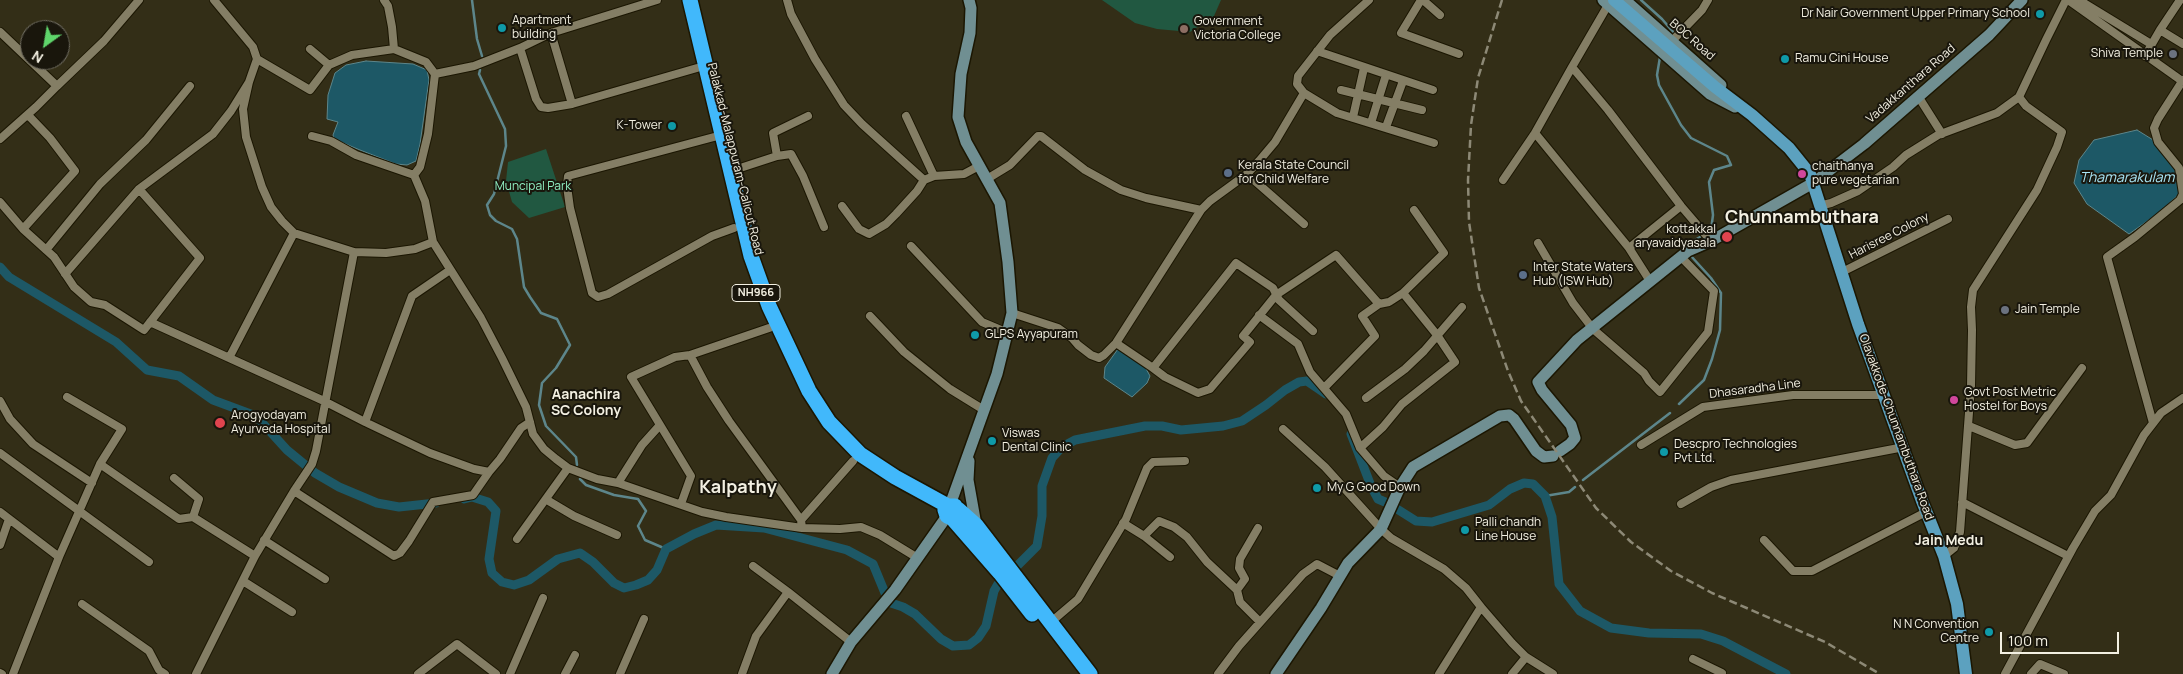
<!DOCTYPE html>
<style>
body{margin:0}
#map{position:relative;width:2183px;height:674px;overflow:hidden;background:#332e17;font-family:Manrope,sans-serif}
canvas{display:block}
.north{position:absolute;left:20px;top:20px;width:50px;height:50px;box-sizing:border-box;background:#19160c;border:1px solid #706d62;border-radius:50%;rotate:212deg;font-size:14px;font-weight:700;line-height:20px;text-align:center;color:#f3f0e2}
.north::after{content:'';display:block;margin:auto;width:18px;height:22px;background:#5fd56b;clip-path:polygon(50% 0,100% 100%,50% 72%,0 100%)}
.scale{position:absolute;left:2000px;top:632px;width:119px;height:22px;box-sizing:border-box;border:2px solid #f3f0e2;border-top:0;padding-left:6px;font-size:15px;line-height:18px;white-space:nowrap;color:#f3f0e2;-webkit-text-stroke:4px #19160c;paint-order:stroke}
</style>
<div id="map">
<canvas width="2183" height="674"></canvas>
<div class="north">N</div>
<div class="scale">100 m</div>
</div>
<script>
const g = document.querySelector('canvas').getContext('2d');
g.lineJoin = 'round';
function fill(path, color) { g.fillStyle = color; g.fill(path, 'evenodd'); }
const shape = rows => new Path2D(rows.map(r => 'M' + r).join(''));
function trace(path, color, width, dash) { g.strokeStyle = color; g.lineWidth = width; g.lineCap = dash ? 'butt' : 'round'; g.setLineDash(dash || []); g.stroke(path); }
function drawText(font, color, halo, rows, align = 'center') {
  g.font = font + ' Manrope,sans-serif'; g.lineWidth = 4; g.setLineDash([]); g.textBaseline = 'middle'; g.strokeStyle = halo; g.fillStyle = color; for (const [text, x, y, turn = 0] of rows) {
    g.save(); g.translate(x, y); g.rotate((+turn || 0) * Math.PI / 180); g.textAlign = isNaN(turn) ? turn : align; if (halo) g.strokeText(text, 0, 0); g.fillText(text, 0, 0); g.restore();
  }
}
const green = shape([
 [1102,0,1221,0,1214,16,1190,32,1157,29,1135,23],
 [546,149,565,207,529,218,512,202,506,181,508,162]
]);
const water = shape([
 [366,61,413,64,427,70,429,80,420,144,416,161,407,165,396,164,360,150,334,139,333,135,338,122,327,119,328,95,335,73,346,65,366,61],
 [2137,130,2158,143,2176,161,2182,180,2178,195,2160,212,2129,234,2087,204,2074,183,2079,160,2094,140,2137,130],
 [1118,349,1144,365,1150,376,1147,383,1132,397,1104,378,1105,367,1118,349]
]);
const stream = shape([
 [472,0,477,39,482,56],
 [1641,0,1662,19,1674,33],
 [1660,57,1657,75,1659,85,1681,125,1691,138,1727,156,1731,165,1714,170,1709,182,1713,215,1711,230],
 [480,70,479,74,505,129,506,146,494,194,487,205,490,215,496,221,512,229,517,239,524,287,530,297,541,313,557,319,570,345,556,368,542,383,539,405,546,426,576,457,577,465],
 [1681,248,1700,237],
 [1679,404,1704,380,1712,359,1720,330,1721,293,1711,278,1691,256],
 [580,479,586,485,614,495,638,499,646,511,638,526,645,540,666,549],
 [1583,480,1670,413],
 [1545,496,1569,492,1575,487]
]);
const canal = shape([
 [0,267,9,277,116,342,147,370,179,376,213,400,256,416,287,450,315,473,339,487,377,503,399,507,436,503],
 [1351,434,1371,486,1378,499,1385,502],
 [464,499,472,497,488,502,496,511,489,559,492,573,502,582,514,585,529,580,558,559,580,553,593,562,614,583,624,588,636,585,648,580,657,570,666,549,694,534,716,525,764,528,847,550,873,564,885,593],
 [1397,509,1416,521,1432,522,1489,505,1510,489,1524,483,1533,484,1545,496,1552,517,1559,584,1580,611,1611,628,1649,633,1701,634,1723,641,1786,674],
 [1018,565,1037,546,1042,516,1042,486,1052,458,1062,447,1075,440,1145,426,1162,426,1181,430,1223,426,1242,421,1266,405,1285,390,1299,382,1307,381,1326,394],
 [891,603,903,607,915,614,941,639,953,646,969,645,978,638,986,626,994,591,998,584]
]);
const street = shape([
 [214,0,253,47,257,59,249,82,243,109,246,137,262,187,271,207,282,221,294,233,354,252,386,253,415,249,433,242],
 [384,0,388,6,392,27,394,49],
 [657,0,551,33,572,104,697,68],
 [787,0,791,14,815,59,844,105,862,124,924,180],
 [1369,0,1330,35,1298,76,1297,84,1304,93,1337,113,1434,143],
 [1421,0,1401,33,1459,54],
 [1423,0,1440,15],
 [2068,0,2182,81],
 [2079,0,2151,44],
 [2160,30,2180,0],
 [0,32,57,86,104,41,139,0],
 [1672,41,1702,10,1708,0],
 [520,48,536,99,541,107,548,108,572,104],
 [310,49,329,65,352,55,394,49,426,62,435,74,428,134,420,167,414,175,425,201,433,242,481,318,502,358,526,407,533,434,544,449,556,459,568,468,597,479,618,483,702,512,726,517,802,528,840,529,861,527,880,535,916,557],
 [1317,51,1433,90],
 [2145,56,2160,30,2183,44],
 [257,59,310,90,329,65],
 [1572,67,1608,5],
 [435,74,474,66,520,48,551,33],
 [1341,90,1422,110],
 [1918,96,1942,134],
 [906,116,934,176],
 [1353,117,1364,68],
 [1371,123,1386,75],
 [1386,127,1403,81],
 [312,136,331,141,356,155,414,175],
 [714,137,568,176,567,186,570,208,592,293,598,297,608,294,712,236,734,228],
 [0,139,36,107,57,86],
 [777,156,791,154,803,176,824,227],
 [731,171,777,156,773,133,808,116],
 [1247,174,1304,224],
 [987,179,1010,165,1038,136,1041,136,1085,170,1121,190,1146,198,1201,210],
 [1503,180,1535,133],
 [0,202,23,229,54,257,74,287,91,302,105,305,144,330,200,258,139,189,213,134,231,111,249,82],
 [842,206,859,229,869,234,886,224,896,214,917,191,924,180,934,176,964,174,979,166],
 [1819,206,1831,203,1858,191,1893,167,1906,155,1938,135,1997,113,2019,97],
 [23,229,75,171,50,138,28,115],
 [1538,243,1573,303,1593,329,1644,373,1649,381,1660,392,1708,332,1714,291,1681,257],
 [911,246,982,322,1008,333],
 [1629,248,1681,206],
 [46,250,100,184,146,140,190,86],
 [450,270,412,296,365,422,430,453,474,469,489,472,500,459,521,428,530,422],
 [1840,273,1948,219],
 [65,274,139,189],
 [1650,281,1629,248,1535,133,1572,67,1608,110,1681,206,1711,241],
 [1379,304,1389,302,1403,293],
 [1012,313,1058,328,1072,338,1078,345,1091,355,1099,358,1104,355,1116,343,1201,210,1210,201,1247,174,1259,161,1275,142,1304,93],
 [1259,315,1298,344,1310,372,1346,414,1360,448,1384,476,1400,487],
 [870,316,904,352,950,389,984,410],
 [150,322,324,401,365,422],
 [1116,343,1153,368,1236,263,1273,288,1279,300,1313,331],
 [690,355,707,387,729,421,801,520,802,528],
 [229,358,294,233],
 [1153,368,1165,377,1198,393,1210,389,1250,342,1243,336,1276,295,1336,255,1379,304,1362,316,1375,336,1325,387],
 [1366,398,1405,369,1424,351,1462,307],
 [0,401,10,419,33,444,92,483],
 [2153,423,2107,257,2135,237,2180,200,2183,194,2179,168,2158,142,2154,128,2158,119,2183,80],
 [1969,426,2015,445,2027,443,2082,368],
 [1283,429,1325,467,1381,529,1391,538,1444,569,1466,588,1481,607,1439,674],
 [1641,445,1703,407,1793,395,1884,395],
 [1360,448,1383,427,1402,404,1455,362,1437,335,1403,293,1444,253,1414,210],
 [0,453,149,562],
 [100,464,179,519,193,517,255,556],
 [174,478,199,499,193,517],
 [618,483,642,445,660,425],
 [294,491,312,464,316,451,354,252],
 [547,500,574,516,617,535],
 [1962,502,2068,556],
 [681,504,691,476,631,377,675,357,690,355,769,328],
 [1681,504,1711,487,1731,480,1904,447],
 [0,512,59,557],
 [801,520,853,461],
 [1123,523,1144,536,1159,521,1174,527,1187,537,1207,562,1237,590],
 [1258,528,1240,559,1239,568,1245,579,1237,590,1240,602,1260,622],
 [1144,536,1170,557],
 [517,539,568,468],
 [264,540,325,579],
 [1764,540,1793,571,1812,571,1926,512],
 [0,545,9,519],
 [1944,556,1954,548,1960,532,1971,386,1972,330,1971,307,1973,290,2037,190,2057,147,2062,132,2026,106,2019,97,2046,40,2066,0],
 [753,566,788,592],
 [243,581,292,612],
 [82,604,149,651,159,670,165,674],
 [1481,607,1512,643,1526,657,1553,674],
 [1051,622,1078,599,1126,519,1147,468,1153,462,1185,461],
 [1693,659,1722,673],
 [0,673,2,674],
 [13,674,59,557,100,464,122,429,67,397],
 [196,674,255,556,294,491,394,556,400,553,409,541,433,502,473,495,489,472],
 [418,674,457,644,496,674],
 [510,674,543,598],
 [565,674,575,655],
 [620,674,644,619],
 [742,674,756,636,788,592,851,642],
 [1218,674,1239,646,1303,574,1317,564,1340,576],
 [1512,674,1526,657],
 [2005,674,2073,548,2095,511,2111,495,2144,435,2161,413,2183,398],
 [2031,674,2040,664,2064,674]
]);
const secondary = shape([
 [1603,0,1710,94,1735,107],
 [1625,0,1721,85],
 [1560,451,1570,444,1575,438,1571,425,1542,390,1538,382,1577,340,1688,251,1711,241,1813,183,1864,144,1989,35,2022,0],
 [969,461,968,480,976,525],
 [950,505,997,374,1012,313,1008,262,1000,203,966,142,958,117,961,74,970,33,971,8,969,0],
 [832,674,851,642,895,590,947,516],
 [1276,674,1321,608,1348,563,1381,529,1400,487,1413,467,1500,416,1509,415,1514,419,1536,451,1544,457,1553,456]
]);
const primary = shape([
 [1614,0,1715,87,1752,115,1789,148,1810,174,1858,324,1922,501,1944,556,1957,604,1966,674]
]);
const highway = shape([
 [690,0,751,256,769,306,809,391,829,422,860,454,895,477,948,506,955,506,958,511,956,517,952,518,947,516,945,510,948,506],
 [958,509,976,525,1090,674],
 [952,518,1000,573,1032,614]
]);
const rail = shape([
 [1502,0,1478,78,1471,125,1468,180,1469,222,1479,288,1508,371,1521,401,1596,508,1631,542,1671,571,1712,593,1825,642,1880,674]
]);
const markers = [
 [2040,14,5,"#0f9aa8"],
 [502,28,5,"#0f9aa8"],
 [1184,29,5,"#8d6e63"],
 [2173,54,5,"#6b7280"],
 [1785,59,5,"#0f9aa8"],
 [672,126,5,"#0f9aa8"],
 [1228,173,5,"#5c6f8a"],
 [1802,174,5,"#d1479c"],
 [1727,237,6,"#e0444e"],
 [1523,275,5,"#5c6f8a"],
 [2005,310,5,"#6b7280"],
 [975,335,5,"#0f9aa8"],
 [1954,400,5,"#d1479c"],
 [220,423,6,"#e0444e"],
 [992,441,5,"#0f9aa8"],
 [1664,452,5,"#0f9aa8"],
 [1317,488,5,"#0f9aa8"],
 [1465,530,5,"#0f9aa8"],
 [1989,632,5,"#0f9aa8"]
];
const shields = [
 [756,293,48]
];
const shieldNames = [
 ["NH966",756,293]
];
const poiNames = [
 ["Dr Nair Government Upper Primary School",2030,14,"right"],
 ["Apartment",512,21],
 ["building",512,35],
 ["Government",1194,22],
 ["Victoria College",1194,36],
 ["Shiva Temple",2163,54,"right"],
 ["Ramu Cini House",1795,59],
 ["K-Tower",662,126,"right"],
 ["Kerala State Council",1238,166],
 ["for Child Welfare",1238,180],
 ["chaithanya",1812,167],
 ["pure vegetarian",1812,181],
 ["kottakkal",1716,230,"right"],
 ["aryavaidyasala",1716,244,"right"],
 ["Inter State Waters",1533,268],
 ["Hub (ISW Hub)",1533,282],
 ["Jain Temple",2015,310],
 ["GLPS Ayyapuram",985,335],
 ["Govt Post Metric",1964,393],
 ["Hostel for Boys",1964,407],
 ["Arogyodayam",231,416],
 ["Ayurveda Hospital",231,430],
 ["Viswas",1002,434],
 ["Dental Clinic",1002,448],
 ["Descpro Technologies",1674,445],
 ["Pvt Ltd.",1674,459],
 ["My G Good Down",1327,488],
 ["Palli chandh",1475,523],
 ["Line House",1475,537],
 ["N N Convention",1979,625,"right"],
 ["Centre",1979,639,"right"]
];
const streetNames = [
 ["BOC Road",1692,40,41],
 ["Vadakkanthara Road",1911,84,-41],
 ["Palakkad-Malappuram-Calicut Road",735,159,76],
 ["Harisree Colony",1889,236,-27],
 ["Dhasaradha Line",1755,389,-7],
 ["Olavakkode-Chunnambuthara Road",1896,427,70]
];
const parkNames = [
 ["Muncipal Park",533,187]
];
const waterNames = [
 ["Thamarakulam",2127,178]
];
const neighbourhoodNames = [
 ["Aanachira",586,395],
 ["SC Colony",586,411],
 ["Jain Medu",1949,541]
];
const districtNames = [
 ["Chunnambuthara",1802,218],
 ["Kalpathy",738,488]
];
fill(green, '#215841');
fill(water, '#1d5866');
trace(water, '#5d868b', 1);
trace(stream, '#5d868b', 2.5);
trace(canal, '#1d5866', 9);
trace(street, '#1b1602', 10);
trace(secondary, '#1b1602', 14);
trace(primary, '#1b1602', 15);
trace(highway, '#1b1602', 18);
trace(street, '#847e65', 8);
trace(secondary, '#708f92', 11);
trace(primary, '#5ca1bf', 12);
trace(highway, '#41b8fb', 15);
trace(rail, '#8d8976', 2.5, [8, 4]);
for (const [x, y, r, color] of markers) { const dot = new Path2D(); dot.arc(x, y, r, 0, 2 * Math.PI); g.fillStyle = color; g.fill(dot); trace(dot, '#19160c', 2); }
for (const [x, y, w] of shields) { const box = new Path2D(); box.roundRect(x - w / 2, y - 8.5, w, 17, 4); g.fillStyle = '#19160c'; g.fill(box); trace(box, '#f3f0e2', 1); }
drawText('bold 11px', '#f3f0e2', null, shieldNames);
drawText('12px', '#f3f0e2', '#19160c', poiNames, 'left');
drawText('12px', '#f3f0e2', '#19160c', streetNames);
drawText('12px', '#8fedc1', '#19160c', parkNames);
drawText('italic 14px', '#a9e6f6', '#19160c', waterNames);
drawText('bold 14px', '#f3f0e2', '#19160c', neighbourhoodNames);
drawText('bold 18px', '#f3f0e2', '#19160c', districtNames);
</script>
